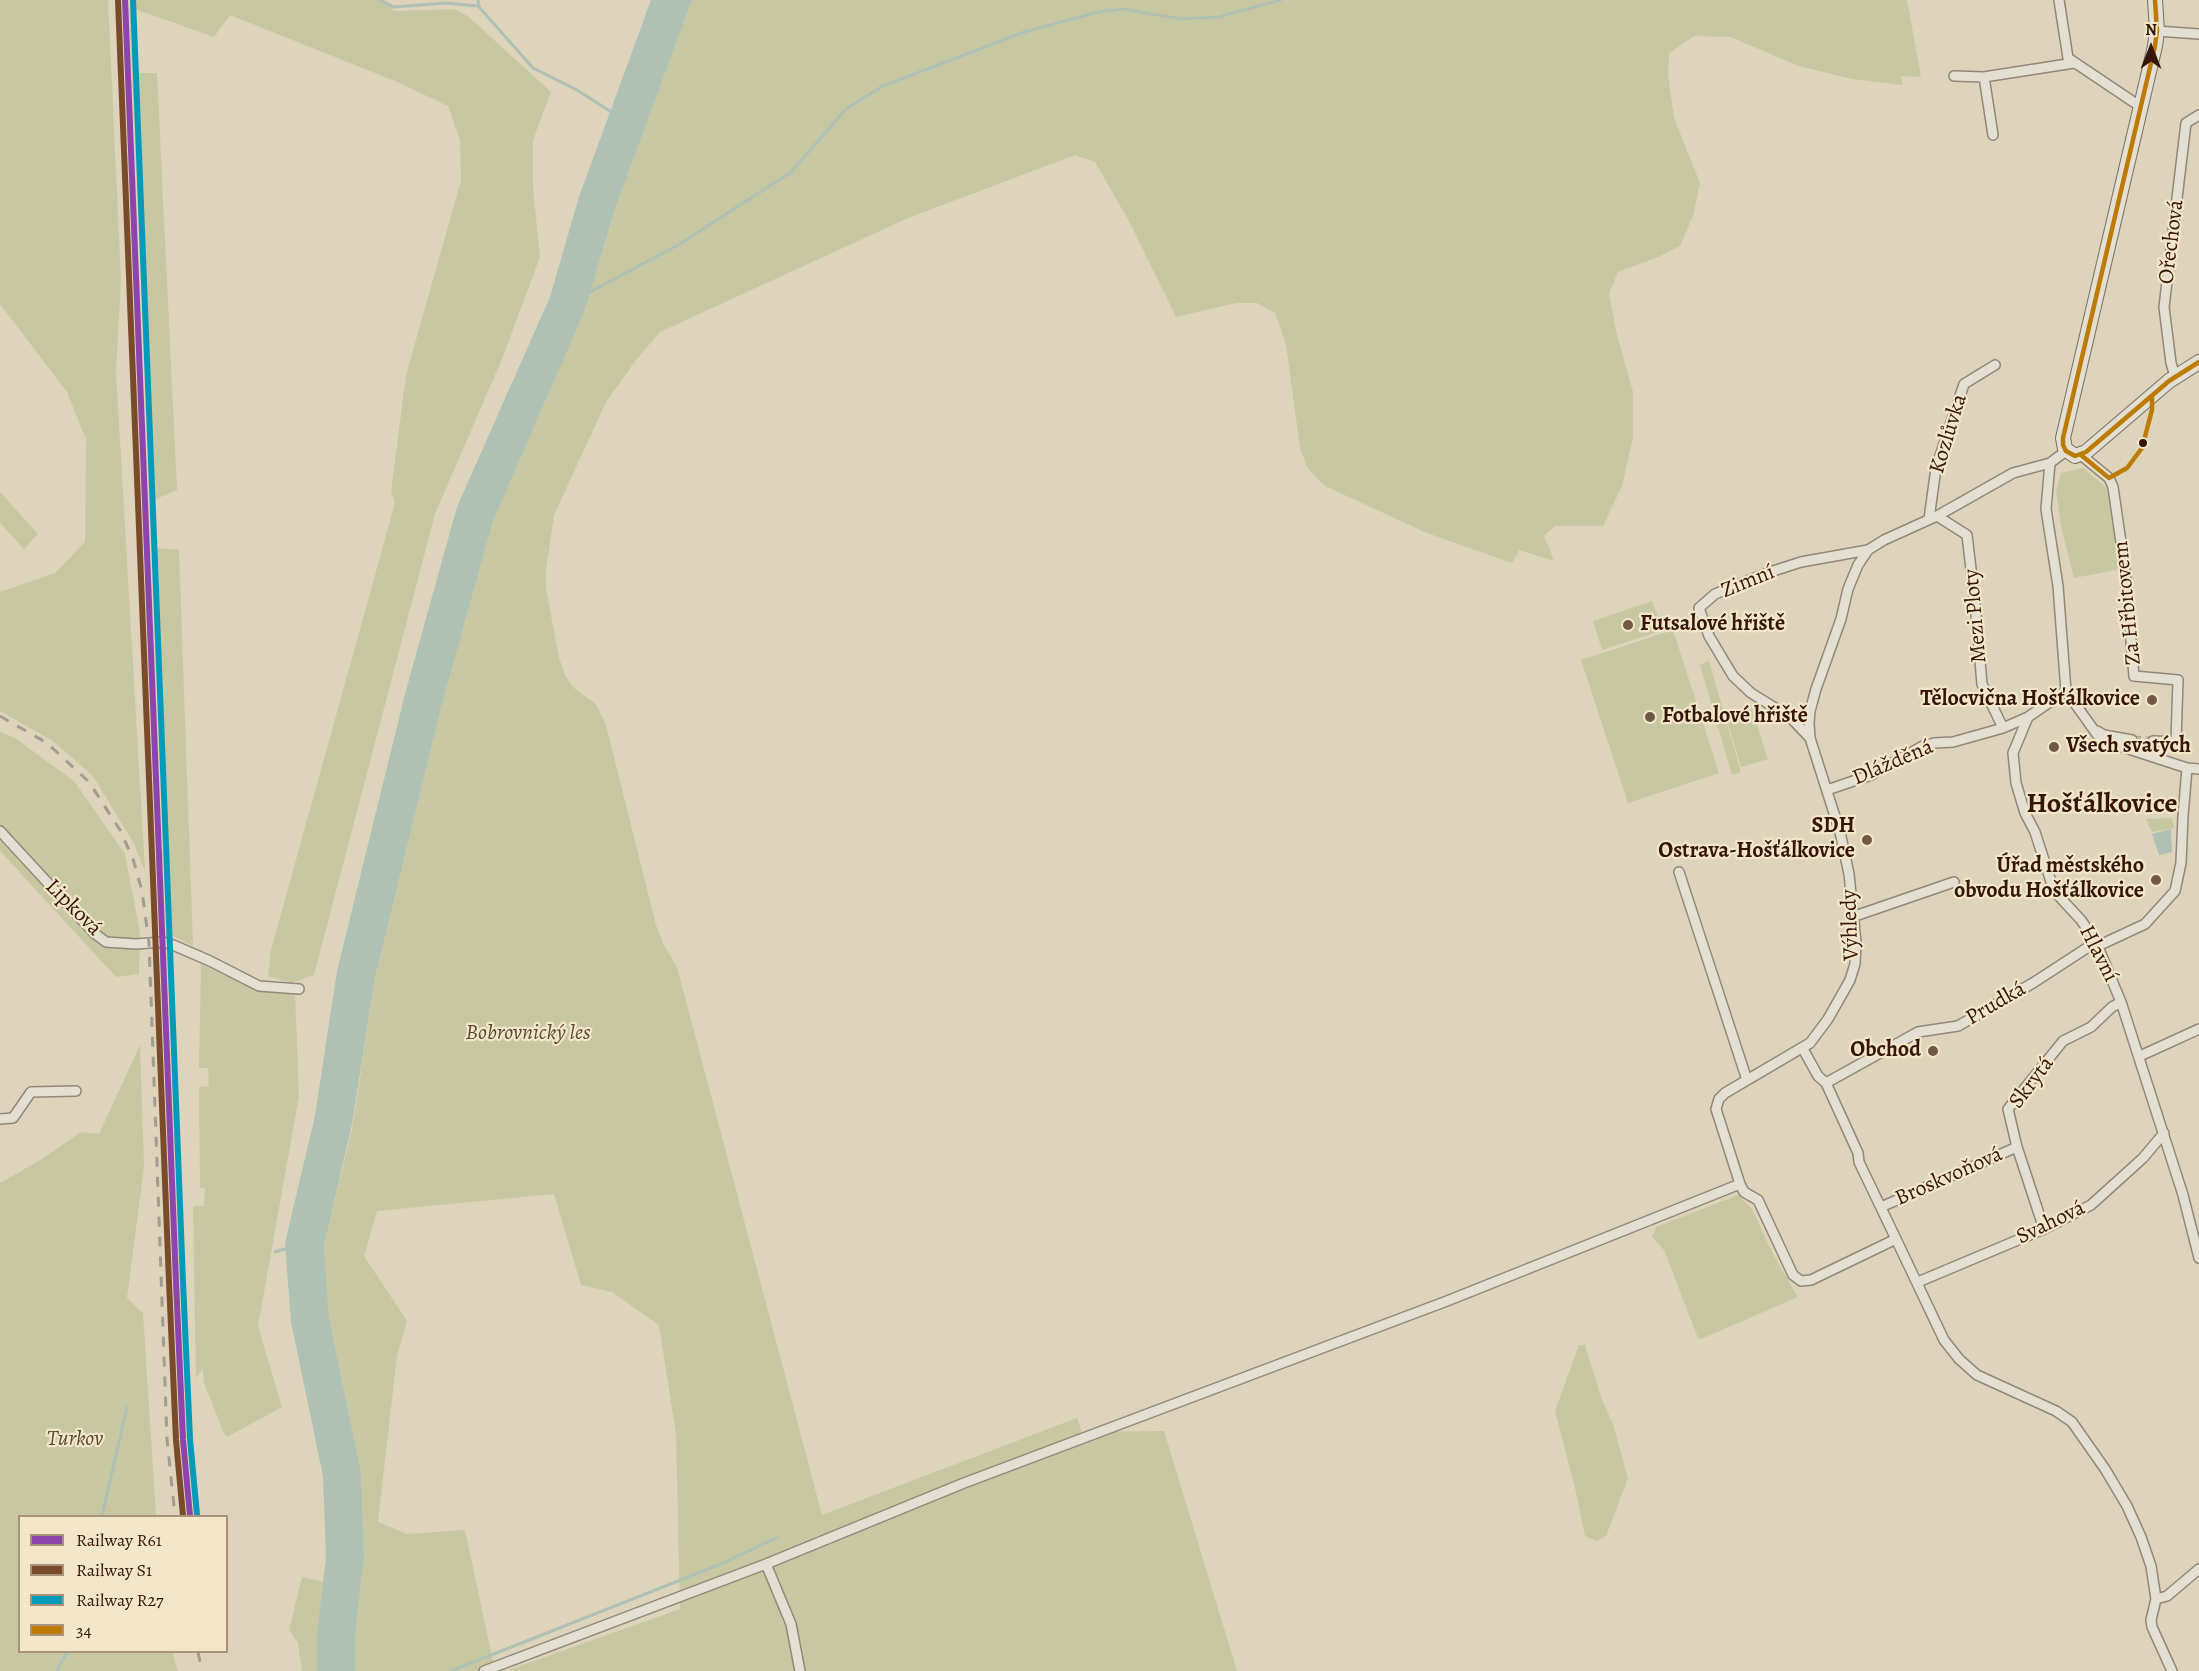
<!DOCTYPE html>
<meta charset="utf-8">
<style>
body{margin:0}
#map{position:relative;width:2199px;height:1671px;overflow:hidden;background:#ded3bb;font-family:Alegreya,serif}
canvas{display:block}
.legend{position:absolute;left:18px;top:1515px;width:210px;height:138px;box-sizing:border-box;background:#f3e6c9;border:2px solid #a7937c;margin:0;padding:8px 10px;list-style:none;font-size:18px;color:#351609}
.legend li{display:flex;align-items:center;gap:12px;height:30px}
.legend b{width:30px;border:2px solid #a7937c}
.north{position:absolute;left:2121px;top:18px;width:60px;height:60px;-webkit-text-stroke:4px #f3e6c9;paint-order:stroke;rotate:0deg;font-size:16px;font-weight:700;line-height:24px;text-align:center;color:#351609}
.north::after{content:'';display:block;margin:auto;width:21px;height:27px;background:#351609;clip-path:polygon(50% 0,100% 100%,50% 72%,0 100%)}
</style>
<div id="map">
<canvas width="2199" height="1671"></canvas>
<ul class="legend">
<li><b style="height:8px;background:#8e44ad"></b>Railway R61</li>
<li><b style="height:8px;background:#7a4b2a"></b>Railway S1</li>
<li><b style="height:8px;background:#059aba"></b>Railway R27</li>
<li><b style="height:8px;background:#bd7b03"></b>34</li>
</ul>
<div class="north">N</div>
</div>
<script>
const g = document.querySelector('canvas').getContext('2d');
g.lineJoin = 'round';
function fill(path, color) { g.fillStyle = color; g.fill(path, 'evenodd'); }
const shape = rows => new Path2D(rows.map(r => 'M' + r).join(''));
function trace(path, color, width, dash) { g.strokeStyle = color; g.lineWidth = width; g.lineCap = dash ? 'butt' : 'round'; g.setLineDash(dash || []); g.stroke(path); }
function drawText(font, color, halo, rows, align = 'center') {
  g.font = font + ' Alegreya,serif'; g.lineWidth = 4.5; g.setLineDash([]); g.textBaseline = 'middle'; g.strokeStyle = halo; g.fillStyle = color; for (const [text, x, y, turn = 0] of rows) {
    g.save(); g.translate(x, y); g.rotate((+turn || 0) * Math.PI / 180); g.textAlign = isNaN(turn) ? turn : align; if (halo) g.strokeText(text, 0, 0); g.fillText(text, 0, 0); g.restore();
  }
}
const green = shape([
 [0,0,108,0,121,279,116,372,145,871,133,842,93,776,53,741,0,711,0,592,55,573,85,542,86,439,67,392,0,304],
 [135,0,383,0,392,5,393,11,454,9,469,17,551,92,533,140,533,188,540,257,502,359,435,514,314,975,291,983,268,976,271,950,395,503,391,492,406,375,461,181,460,140,448,106,395,81,230,15,214,37,135,9,137,73,157,73,177,490,151,501,129,8,135,9],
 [692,0,1907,0,1921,77,1901,76,1903,85,1852,79,1799,66,1730,37,1694,36,1669,53,1668,75,1674,118,1700,183,1693,216,1680,246,1658,257,1618,272,1609,293,1616,331,1633,392,1633,437,1622,486,1603,526,1555,526,1544,536,1554,561,1519,550,1512,563,1427,533,1325,486,1308,469,1300,448,1286,344,1275,313,1257,303,1236,303,1176,317,1130,223,1095,162,1075,155,908,218,660,332,636,360,606,402,554,515,546,570,546,588,559,658,566,677,575,689,596,704,606,725,656,925,664,945,677,967,822,1515,1077,1418,1082,1432,1164,1431,1237,1671,506,1671,680,1609,676,1434,659,1325,612,1292,581,1285,554,1194,377,1211,364,1256,407,1321,397,1355,378,1522,407,1534,465,1530,495,1671,355,1671,355,1637,364,1558,361,1472,329,1317,324,1246,353,1124,375,978,442,704,493,520,585,310,615,209],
 [2083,468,2108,489,2121,569,2074,578,2061,526,2056,491,2061,473],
 [0,492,38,534,24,549,0,523],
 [153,548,179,550,193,946,167,933],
 [1652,601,1663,630,1602,650,1593,621],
 [1673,630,1719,773,1628,803,1581,660],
 [1709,661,1741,772,1732,775,1700,665],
 [1751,706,1768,759,1741,767,1725,713],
 [0,732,15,738,74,781,125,854,140,933,139,974,116,977,0,851],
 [2172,818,2174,828,2152,832,2146,819],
 [201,964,259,990,295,992,299,1096,258,1326,282,1407,227,1437,223,1431,204,1383,203,1369,196,1378,193,1206,204,1206,205,1189,200,1188,199,1087,209,1086,208,1068,199,1068],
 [140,1045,144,1167,127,1298,143,1313,156,1516,20,1516,20,1652,172,1652,178,1671,0,1671,0,1183,42,1159,81,1132,99,1134],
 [1738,1195,1752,1209,1775,1258,1798,1297,1701,1339,1698,1338,1664,1250,1652,1237,1656,1227],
 [1579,1345,1585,1345,1602,1400,1613,1424,1628,1478,1606,1536,1597,1541,1585,1536,1576,1492,1555,1411],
 [302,1577,328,1583,320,1671,302,1671,298,1643,289,1630]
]);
const water = shape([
 [651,0,692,0,615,209,585,310,493,521,442,704,375,978,352,1124,324,1246,329,1317,361,1472,364,1558,355,1637,355,1671,317,1671,317,1635,326,1557,323,1476,291,1322,285,1243,315,1116,337,971,405,694,457,507,550,297,579,197],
 [2171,829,2172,852,2159,855,2152,834]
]);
const stream = shape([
 [380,0,394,7,446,3,478,6],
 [478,0,479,7,533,68,577,90,613,113],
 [588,293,680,244,791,172,846,109,883,86,1024,32,1098,12,1123,9,1181,19,1218,17,1281,0],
 [275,1252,288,1248],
 [102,1516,127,1407],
 [57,1671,67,1652],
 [451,1671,721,1564,778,1537]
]);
const streetTunnel = shape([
 [2132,740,2153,741]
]);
const street = shape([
 [2059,0,2068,58,2141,107],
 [2157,31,2199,34],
 [1954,76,1984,77],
 [1993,135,1984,77,2074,63],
 [2175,376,2171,363,2164,307,2186,123,2199,115],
 [2066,451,2050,463,2013,473,1937,516,1884,540,1868,550,1858,565,1848,589,1841,619,1816,689,1810,711,1809,723,1810,738,1840,832,1849,874,1856,942,1855,964,1850,980,1828,1019,1810,1043,1725,1093,1719,1099,1716,1109,1740,1184,1744,1192,1758,1200,1793,1275,1801,1281,1811,1280,1896,1239,1944,1340,1959,1359,1977,1375,2056,1411,2072,1422,2105,1469,2127,1506,2141,1537,2151,1566,2156,1599,2151,1620,2152,1627,2172,1671],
 [2081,455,2109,478,2113,487,2125,570,2134,676,2178,680,2176,742,2153,741],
 [2050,463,2046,509,2058,586,2066,691],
 [1937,516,1967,535,1975,603,1982,684,2003,728],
 [1929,519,1936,468,1964,384,1995,365],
 [2066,691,2101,740,2187,768,2199,769],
 [2028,717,2013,753,2016,783,2025,813,2035,832,2054,891,2081,920,2096,942,2121,1002,2183,1195,2199,1258],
 [2097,731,2104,735,2132,740],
 [1810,738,1790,717,1751,693,1733,676,1709,636,1699,608,1715,594,1767,573,1801,562,1868,550],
 [1827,790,1871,775,1923,746,1934,743,1953,742,2003,728,2028,717,2066,691],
 [0,831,94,933,106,942,136,944,163,942,173,945,210,961,259,986,299,989],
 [1679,872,1747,1080],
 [1855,916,1954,882],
 [2098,946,2145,924,2175,891,2181,863,2183,816,2187,768],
 [1803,1049,1818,1076,1826,1083,1858,1153,1859,1162,1896,1239],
 [2140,1056,2199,1029],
 [1826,1083,1918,1032,1958,1026,2033,983,2096,942],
 [0,1119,13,1118,31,1092,76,1091],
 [1881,1207,2017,1147],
 [2044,1229,2017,1147,2008,1109,2063,1041,2091,1027,2112,1007,2121,1002],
 [1918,1282,2044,1229,2091,1205,2143,1158,2164,1133],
 [766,1564,791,1624,800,1671],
 [2156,1599,2167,1596,2199,1569],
 [484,1671,766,1564,964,1483,1447,1301,1740,1184]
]);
const secondary = shape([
 [2155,0,2157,31,2155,46,2063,438,2065,449,2075,456,2086,452,2169,381,2199,362]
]);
const rail = shape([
 [0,716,47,743,89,782,120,830,133,859,142,891,149,943,167,1439,175,1516],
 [198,1652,202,1671]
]);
const bus1 = shape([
 [2066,451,2063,445,2063,438,2155,46,2157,31,2155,0],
 [2066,451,2075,456,2086,452,2169,381,2199,362],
 [2081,455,2109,478,2127,468,2142,448,2152,410,2152,396]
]);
const rail1 = shape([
 [125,0,176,1282,183,1440,190,1516]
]);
const rail2 = shape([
 [118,0,169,1282,176,1440,183,1516]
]);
const rail3 = shape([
 [133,0,183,1282,190,1439,197,1515]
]);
const markers = [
 [2143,443,5,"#351609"],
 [1628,625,6,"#705847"],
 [2152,700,6,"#705847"],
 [1650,717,6,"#705847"],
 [2054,747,6,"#705847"],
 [1867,840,6,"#705847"],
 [2156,880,6,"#705847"],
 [1933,1051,6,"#705847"]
];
const streetNames = [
 ["Ořechová",2172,242,-83],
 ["Kozlůvka",1949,434,-73],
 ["Zimní",1748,582,-22],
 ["Za Hřbitovem",2128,603,-96],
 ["Mezi Ploty",1976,616,-95],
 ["Dlážděná",1893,763,-23],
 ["Lipková",73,908,45],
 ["Výhledy",1851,925,-92],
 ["Hlavní",2098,954,63],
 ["Prudká",1996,1004,-30],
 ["Skrytá",2032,1083,-53],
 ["Broskvoňová",1949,1177,-24],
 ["Svahová",2051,1223,-26]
];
const poiNames = [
 ["Futsalové hřiště",1640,625,"left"],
 ["Tělocvična Hošťálkovice",2140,700],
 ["Fotbalové hřiště",1662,717,"left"],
 ["Všech svatých",2066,747,"left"],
 ["SDH",1855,827],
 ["Ostrava-Hošťálkovice",1855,852],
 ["Úřad městského",2144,867],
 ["obvodu Hošťálkovice",2144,892],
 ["Obchod",1921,1051]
];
const parkNames = [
 ["Bobrovnický les",528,1034],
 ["Turkov",75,1440]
];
const districtNames = [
 ["Hošťálkovice",2102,805]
];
fill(green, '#c7c8a1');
fill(water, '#afc0b5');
trace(stream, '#afc0b5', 3);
trace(streetTunnel, '#bcad97', 9, [9, 4.5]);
trace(street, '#928778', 12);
trace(secondary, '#796e61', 16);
trace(street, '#e4dfd3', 9);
trace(secondary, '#e4dfd3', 14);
trace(rail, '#a39c91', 3, [10, 10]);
trace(bus1, '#bd7b03', 4.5);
trace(rail1, '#8e44ad', 6);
trace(rail2, '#7a4b2a', 6);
trace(rail3, '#059aba', 6);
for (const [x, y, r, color] of markers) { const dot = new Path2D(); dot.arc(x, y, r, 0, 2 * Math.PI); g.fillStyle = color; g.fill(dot); trace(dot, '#f3e6c9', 2); }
drawText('22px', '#351609', '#f3e6c9', streetNames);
drawText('bold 22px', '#351609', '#f3e6c9', poiNames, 'right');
drawText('italic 22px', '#5b4930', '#f3e6c9', parkNames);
drawText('bold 28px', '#351609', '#f3e6c9', districtNames);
</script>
